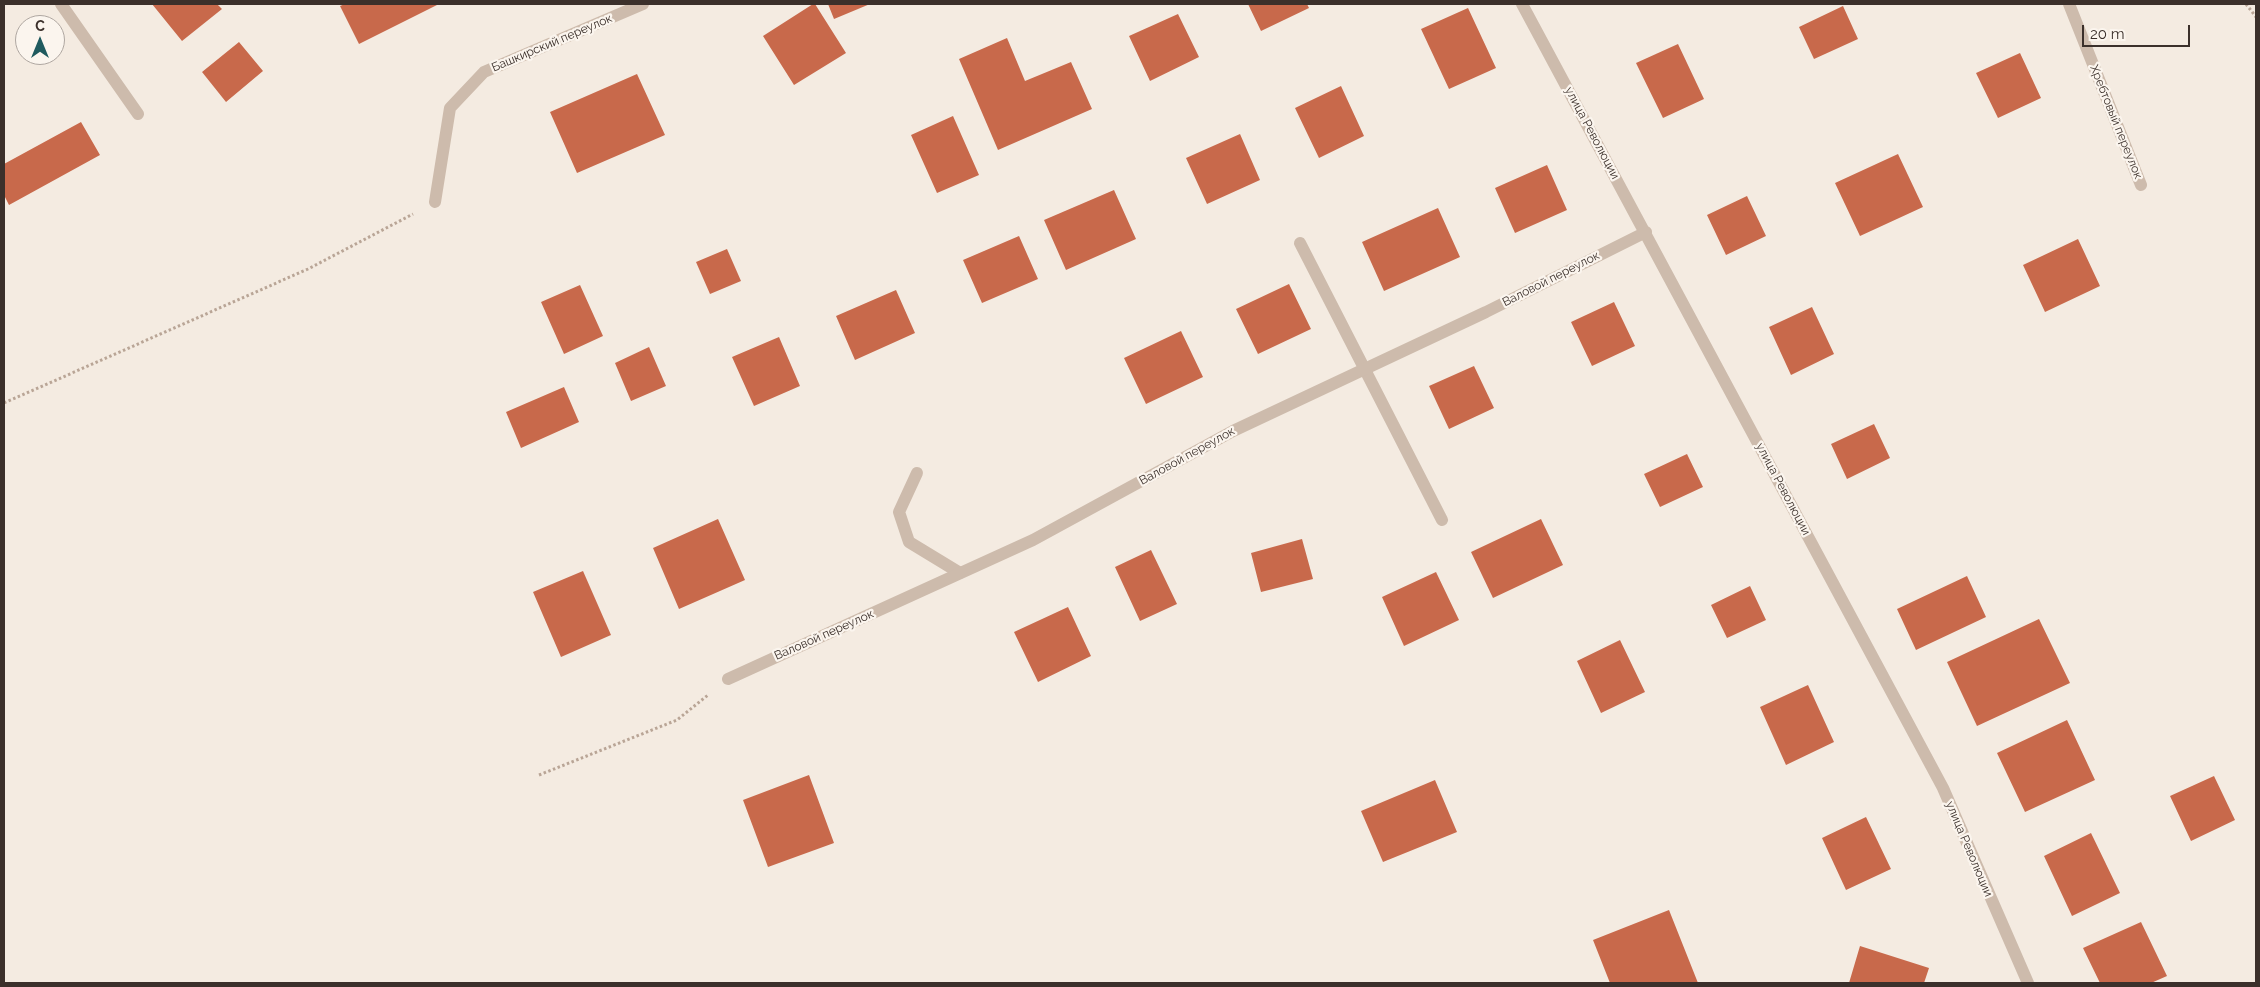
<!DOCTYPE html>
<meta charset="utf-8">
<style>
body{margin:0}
#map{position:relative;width:2260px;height:987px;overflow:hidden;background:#f4ebe1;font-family:Raleway,sans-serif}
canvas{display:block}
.frame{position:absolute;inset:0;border:5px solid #3b302b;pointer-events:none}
.north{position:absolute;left:15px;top:15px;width:50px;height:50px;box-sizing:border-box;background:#fbf5ee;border:1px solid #aea6a0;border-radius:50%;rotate:0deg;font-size:14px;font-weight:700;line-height:20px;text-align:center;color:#3b302b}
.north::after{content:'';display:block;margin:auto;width:18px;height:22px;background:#1f5a5e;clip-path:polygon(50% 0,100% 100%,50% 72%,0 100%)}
.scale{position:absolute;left:2082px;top:25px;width:108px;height:22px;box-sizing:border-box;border:2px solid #3b302b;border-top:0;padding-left:6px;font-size:15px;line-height:18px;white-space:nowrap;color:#3b302b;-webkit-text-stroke:4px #fbf5ee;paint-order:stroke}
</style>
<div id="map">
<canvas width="2260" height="987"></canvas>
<div class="frame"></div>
<div class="north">С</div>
<div class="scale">20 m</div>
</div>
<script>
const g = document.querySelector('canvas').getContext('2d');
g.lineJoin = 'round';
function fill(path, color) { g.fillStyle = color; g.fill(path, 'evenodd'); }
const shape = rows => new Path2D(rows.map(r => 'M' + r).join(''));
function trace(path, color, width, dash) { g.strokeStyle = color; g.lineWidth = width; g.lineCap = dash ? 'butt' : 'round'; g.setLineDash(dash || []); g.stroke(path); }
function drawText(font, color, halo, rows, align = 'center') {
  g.font = font + ' Raleway,sans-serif'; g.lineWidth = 4.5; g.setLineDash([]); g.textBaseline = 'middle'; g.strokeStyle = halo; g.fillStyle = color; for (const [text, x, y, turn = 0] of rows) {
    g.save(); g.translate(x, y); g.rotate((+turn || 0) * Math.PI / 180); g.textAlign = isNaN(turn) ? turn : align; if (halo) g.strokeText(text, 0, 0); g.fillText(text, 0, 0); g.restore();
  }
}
const building = shape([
 [152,4,217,4,222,9,182,41],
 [345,4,439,4,359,44,340,6],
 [813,4,815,4,846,53,794,85,763,36],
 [828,4,870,4,834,19],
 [1248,4,1307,4,1309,8,1261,31],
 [1843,6,1858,39,1814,59,1799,27],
 [1468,8,1496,68,1449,89,1421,29],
 [1178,14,1199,57,1150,81,1129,36],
 [1007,38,1025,81,1071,62,1092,109,998,150,959,59],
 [239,42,263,71,226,102,202,72],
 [1678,44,1704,99,1663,118,1636,63],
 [2020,53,2041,98,1998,118,1976,73],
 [637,74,665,135,577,173,550,112],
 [1341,86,1364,136,1319,158,1295,108],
 [953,116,979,175,937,193,911,135],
 [81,122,100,155,9,205,4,195,4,164],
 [1240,134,1260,180,1207,204,1186,158],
 [1898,154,1923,207,1860,236,1835,183],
 [1547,165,1567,210,1515,233,1495,188],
 [1114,190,1136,239,1066,270,1044,220],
 [1747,196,1766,236,1726,255,1707,215],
 [1438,208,1460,257,1384,291,1362,242],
 [1019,236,1038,279,982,303,963,260],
 [2078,239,2100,286,2045,312,2023,265],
 [727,249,741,281,710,294,696,262],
 [1289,284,1311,329,1258,354,1236,309],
 [580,285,603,336,564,354,541,302],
 [896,290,915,333,855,360,836,316],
 [1614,302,1635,346,1592,366,1571,322],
 [1812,307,1834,354,1791,375,1769,327],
 [1181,331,1203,377,1146,404,1124,358],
 [779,337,800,386,754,406,732,357],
 [649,347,666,386,631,401,615,363],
 [1474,366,1494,408,1449,429,1429,386],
 [564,387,579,422,521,448,506,412],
 [1874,424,1890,458,1847,479,1831,444],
 [1687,454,1703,487,1660,507,1644,474],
 [718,519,745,580,679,609,653,548],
 [1541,519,1563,565,1493,598,1471,552],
 [1302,539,1313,579,1261,592,1251,553],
 [1151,550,1177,604,1140,621,1115,567],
 [583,571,611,635,561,657,533,592],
 [1436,572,1459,620,1404,646,1382,597],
 [1967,576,1986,617,1916,650,1897,609],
 [1750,586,1766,620,1727,638,1711,605],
 [1068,607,1091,656,1038,682,1014,632],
 [2039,619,2070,683,1977,726,1947,662],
 [1620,640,1645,692,1601,713,1577,661],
 [1808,685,1834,742,1786,765,1760,707],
 [2067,720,2095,780,2025,812,1997,753],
 [809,775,834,843,768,867,743,800],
 [2214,776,2235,820,2191,841,2170,796],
 [1435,780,1457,832,1383,862,1361,811],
 [1866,817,1891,869,1846,890,1822,838],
 [2091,833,2120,893,2072,916,2044,856],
 [1669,910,1698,983,1610,983,1593,940],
 [2141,922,2167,976,2151,983,2100,983,2083,948],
 [1860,946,1929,968,1924,983,1849,983]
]);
const path = shape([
 [2246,4,2256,17],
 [4,403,308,269,413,214],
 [539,775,677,720,708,695]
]);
const lane = shape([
 [1300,243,1442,520],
 [917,473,899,512,909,542,960,573]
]);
const street = shape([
 [61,4,138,114],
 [1522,4,1943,788,2028,983],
 [2069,4,2141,185],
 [435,202,450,108,484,72,643,4],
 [728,679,1033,540,1233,431,1486,312,1646,232]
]);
const streetNames = [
 ["Башкирский переулок",552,43,-23],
 ["Хребтовый переулок",2116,122,68],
 ["улица Революции",1592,133,62],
 ["Валовой переулок",1551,279,-27],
 ["Валовой переулок",1187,456,-29],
 ["улица Революции",1783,489,62],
 ["Валовой переулок",824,635,-24],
 ["улица Революции",1969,849,67]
];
fill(building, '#c8694b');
trace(path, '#b9a596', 3, [2.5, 2.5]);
trace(lane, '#cdbbac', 12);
trace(street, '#cdbbac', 12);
drawText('12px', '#3b302b', '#fbf5ee', streetNames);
</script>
